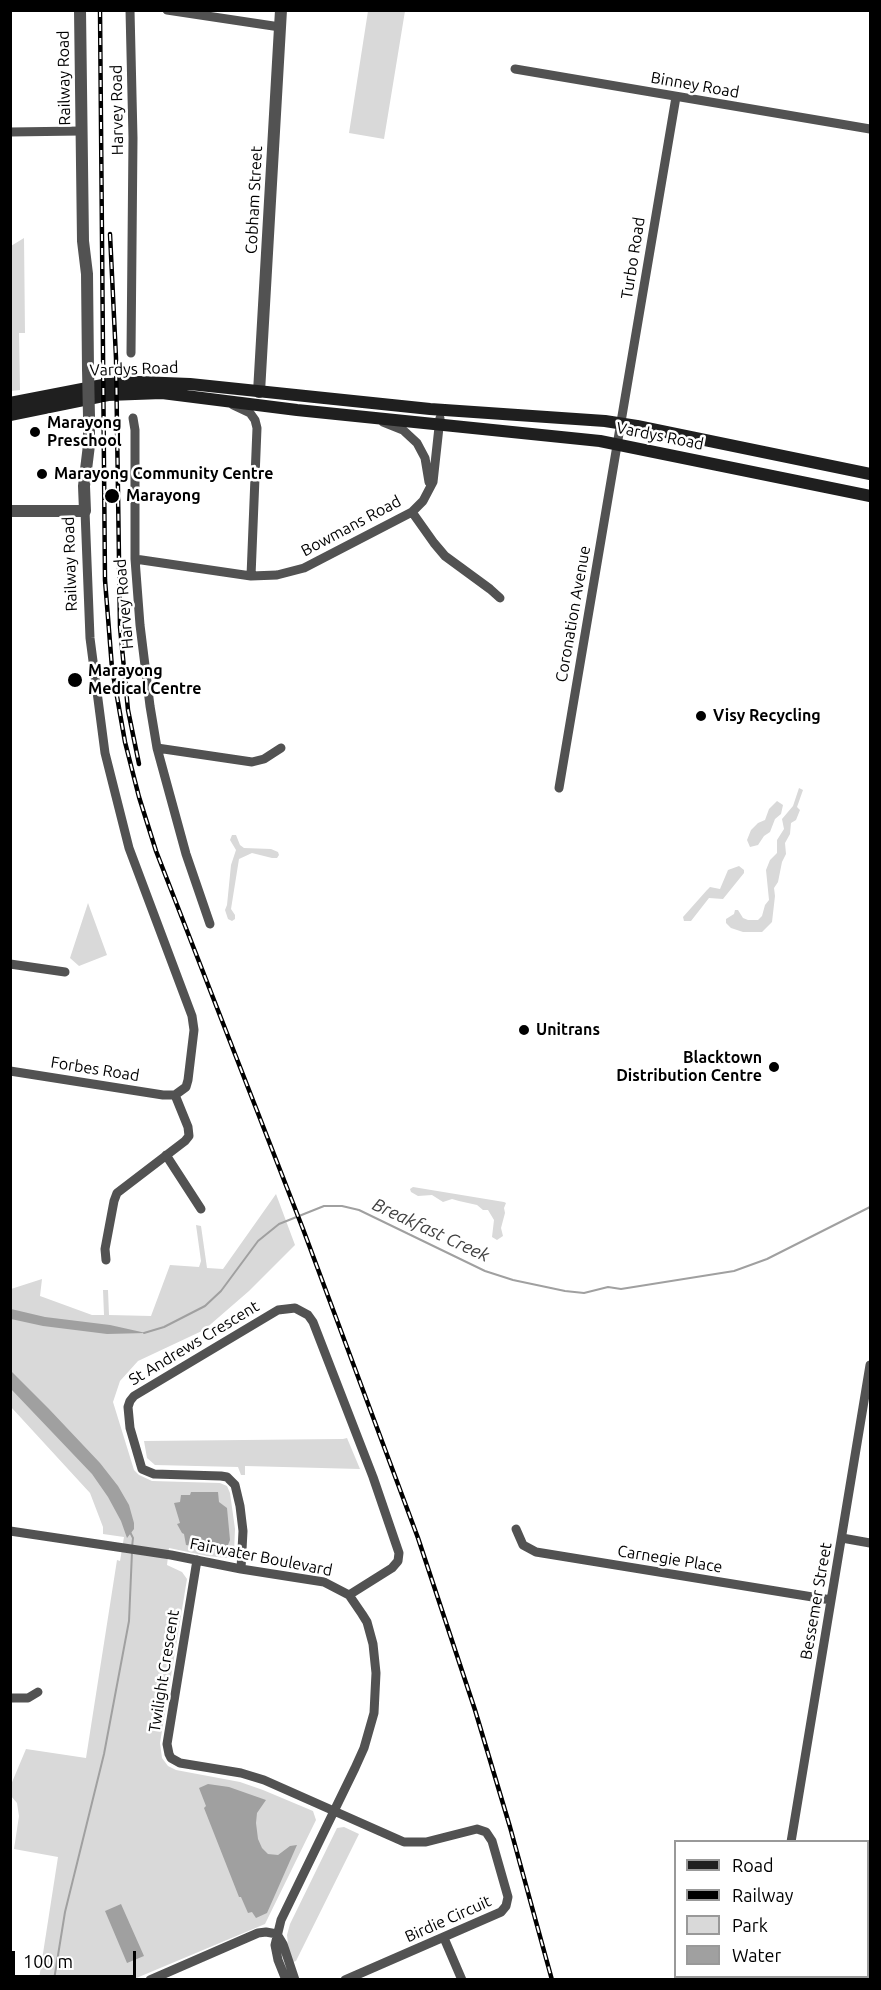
<!DOCTYPE html>
<style>
body{margin:0}
#map{position:relative;width:881px;height:1990px;overflow:hidden;background:#fff;font-family:Ubuntu,sans-serif}
canvas{display:block}
.frame{position:absolute;inset:0;border:12px solid #000;pointer-events:none}
.legend{position:absolute;left:674px;top:1840px;width:195px;height:138px;box-sizing:border-box;background:#fff;border:2px solid #999;margin:0;padding:8px 10px;list-style:none;font-size:18px;color:#000}
.legend li{display:flex;align-items:center;gap:12px;height:30px}
.legend b{width:30px;border:2px solid #999}
.scale{position:absolute;left:12px;top:1951px;width:124px;height:27px;box-sizing:border-box;border:3px solid #000;border-top:0;padding-left:8px;font-size:18px;line-height:21px;white-space:nowrap;color:#000;-webkit-text-stroke:4px #fff;paint-order:stroke}
</style>
<div id="map">
<canvas width="881" height="1990"></canvas>
<div class="frame"></div>
<ul class="legend">
<li><b style="height:8px;background:#1f1f1f"></b>Road</li>
<li><b style="height:8px;background:#000"></b>Railway</li>
<li><b style="height:16px;background:#d9d9d9"></b>Park</li>
<li><b style="height:16px;background:#a0a0a0"></b>Water</li>
</ul>
<div class="scale">100 m</div>
</div>
<script>
const g = document.querySelector('canvas').getContext('2d');
g.lineJoin = 'round';
function fill(path, color) { g.fillStyle = color; g.fill(path, 'evenodd'); }
const shape = rows => new Path2D(rows.map(r => 'M' + r).join(''));
function trace(path, color, width, dash) { g.strokeStyle = color; g.lineWidth = width; g.lineCap = dash ? 'butt' : 'round'; g.setLineDash(dash || []); g.stroke(path); }
function drawText(font, color, halo, rows, align = 'center') {
  g.font = font + ' Ubuntu,sans-serif'; g.lineWidth = 5; g.setLineDash([]); g.textBaseline = 'middle'; g.strokeStyle = halo; g.fillStyle = color; for (const [text, x, y, turn = 0] of rows) {
    g.save(); g.translate(x, y); g.rotate((+turn || 0) * Math.PI / 180); g.textAlign = isNaN(turn) ? turn : align; if (halo) g.strokeText(text, 0, 0); g.fillText(text, 0, 0); g.restore();
  }
}
const green = shape([
 [368,11,405,11,384,139,349,133],
 [24,238,25,333,19,333,20,390,11,391,11,246],
 [799,788,803,790,797,807,800,810,796,820,791,823,790,834,785,843,786,854,782,862,778,882,774,888,775,896,772,922,762,932,743,932,731,928,726,923,726,919,734,914,735,910,738,910,743,918,748,920,758,920,762,916,765,905,769,900,766,870,770,860,777,853,777,840,784,829,782,819,793,806],
 [777,801,783,805,781,814,775,819,770,832,764,836,758,845,750,847,747,840,751,830,758,823,765,820,769,809],
 [232,835,236,835,240,845,244,848,271,849,278,852,279,855,277,858,272,858,252,853,239,859,231,909,235,915,235,919,232,921,228,919,225,910,227,905,231,865,236,850,230,840],
 [739,866,744,870,744,873,723,899,709,898,691,921,684,921,683,917,707,890,710,887,720,889,728,870],
 [88,903,107,955,79,966,70,958],
 [413,1187,504,1202,506,1203,504,1208,505,1213,501,1228,503,1236,497,1240,492,1237,494,1220,488,1210,483,1210,477,1205,459,1201,452,1199,443,1202,432,1195,418,1196,411,1192,410,1189],
 [276,1194,295,1245,249,1291,204,1330,138,1361,120,1381,113,1402,134,1470,139,1475,152,1481,220,1483,227,1486,230,1493,235,1529,234,1553,228,1558,207,1556,169,1548,167,1565,182,1572,187,1579,160,1743,162,1758,168,1766,176,1770,240,1782,263,1790,313,1811,316,1820,265,1924,134,1979,39,1979,58,1857,14,1849,19,1816,17,1803,11,1796,10,1787,26,1749,86,1758,117,1560,120,1561,124,1537,103,1534,103,1527,90,1493,11,1407,11,1289,42,1279,40,1296,92,1315,104,1315,103,1290,108,1290,109,1315,151,1316,170,1265,199,1267,201,1261,196,1225,201,1226,207,1268,223,1269],
 [347,1438,360,1469,245,1466,245,1475,241,1475,238,1467,155,1465,147,1458,144,1441,343,1439],
 [344,1827,359,1834,296,1961,290,1963,287,1935,290,1924,337,1828]
]);
const water = shape([
 [11,1309,45,1317,110,1325,146,1333,107,1334,43,1326,11,1319],
 [11,1371,49,1409,100,1463,118,1486,129,1505,134,1523,134,1529,127,1538,121,1521,108,1497,92,1474,11,1389],
 [191,1492,218,1492,219,1502,227,1508,230,1540,228,1545,219,1551,186,1545,184,1534,182,1533,177,1524,180,1523,174,1503,180,1502,181,1495,190,1495],
 [208,1784,229,1787,266,1800,257,1813,256,1823,258,1839,262,1848,268,1854,278,1855,290,1846,297,1845,267,1913,256,1918,252,1912,248,1913,241,1897,239,1897,204,1808,206,1806,199,1788],
 [121,1904,144,1956,127,1963,105,1911]
]);
const stream = shape([
 [144,1333,164,1327,205,1306,221,1291,258,1241,279,1224,324,1206,342,1206,359,1210,485,1271,513,1280,565,1291,584,1293,608,1287,621,1289,734,1271,767,1259,870,1207],
 [130,1532,133,1538,132,1547],
 [54,1980,65,1912,104,1754,129,1621,132,1552]
]);
const minor = shape([
 [130,10,133,138,131,353],
 [167,10,280,27],
 [515,69,870,129],
 [10,132,81,131],
 [233,405,250,413,255,420,257,428,251,576],
 [133,418,135,430,135,559,140,625,150,706,157,748,186,854,210,924],
 [383,422,403,430,417,443,425,458,429,482],
 [85,511,90,638,105,753,129,848,192,1016,194,1030,188,1080,186,1087,175,1095],
 [412,512,434,543,445,556,490,589,500,598],
 [135,559,251,576,277,575,304,568,412,512,423,501,433,482,440,418],
 [157,748,252,762,264,759,281,748],
 [559,788,676,97],
 [10,964,65,972],
 [10,1071,163,1095,175,1095],
 [166,1155,201,1209],
 [106,1260,105,1249,114,1201,117,1193,185,1141,189,1136,188,1127,175,1095],
 [516,1529,523,1545,536,1552,831,1600],
 [10,1531,171,1555,241,1569,324,1582,349,1595,362,1614,367,1622,373,1644,376,1673,374,1713,364,1748,355,1768,281,1920,275,1945,278,1960,286,1980],
 [842,1538,870,1543],
 [197,1560,167,1744,169,1754,171,1758,180,1763,241,1773,264,1780,404,1842,426,1842,477,1829,486,1832,492,1841,508,1897,506,1906,501,1912,345,1980],
 [241,1569,243,1531,240,1506,235,1485,227,1477,221,1476,154,1474,142,1469,130,1428,128,1407,130,1401,134,1396,278,1310,295,1308,308,1315,313,1322,373,1477,399,1553,398,1561,392,1568,349,1595],
 [10,1698,28,1698,38,1692],
 [791,1842,870,1365],
 [277,1934,283,1944,295,1980],
 [444,1938,462,1980],
 [868,1972,870,1973],
 [150,1980,258,1933,266,1932,277,1934]
]);
const tertiary = shape([
 [80,10,83,241,87,274,88,369],
 [259,392,281,10],
 [10,511,85,511,84,486,89,445,89,417]
]);
const secondary = shape([
 [10,403,108,384,139,382,190,384,430,409,605,421,637,426,870,474],
 [10,415,108,395,162,393,297,410,600,441,870,496]
]);
const rail = shape([
 [100,10,105,580,112,668,125,742,139,797,156,851,303,1229,418,1538,475,1710,510,1827,552,1980],
 [110,234,116,358,120,627,128,710,139,764]
]);
const tertiaryBridge = shape([
 [88,369,89,417]
]);
const markers = [
 [35,432,6,"#000"],
 [42,474,6,"#000"],
 [112,496,8,"#000"],
 [75,680,8,"#000"],
 [701,716,6,"#000"],
 [524,1030,6,"#000"],
 [774,1067,6,"#000"]
];
const streetNames = [
 ["Railway Road",64,78,-91],
 ["Binney Road",695,85,10],
 ["Harvey Road",117,110,-91],
 ["Cobham Street",254,200,-87],
 ["Turbo Road",633,258,-81],
 ["Vardys Road",134,369,-2],
 ["Vardys Road",660,436,11],
 ["Bowmans Road",351,526,-28],
 ["Railway Road",70,564,-92],
 ["Harvey Road",124,604,-95],
 ["Coronation Avenue",573,614,-80],
 ["Forbes Road",95,1069,9],
 ["St Andrews Crescent",194,1343,-31],
 ["Fairwater Boulevard",261,1557,11],
 ["Carnegie Place",670,1559,9],
 ["Bessemer Street",816,1601,-80],
 ["Twilight Crescent",164,1671,-81],
 ["Birdie Circuit",448,1919,-24]
];
const poiNames = [
 ["Marayong",47,423],
 ["Preschool",47,441],
 ["Marayong Community Centre",54,474],
 ["Marayong",126,496],
 ["Marayong",88,671],
 ["Medical Centre",88,689],
 ["Visy Recycling",713,716],
 ["Unitrans",536,1030],
 ["Blacktown",762,1058,"right"],
 ["Distribution Centre",762,1076,"right"]
];
const waterNames = [
 ["Breakfast Creek",431,1230,25]
];
fill(green, '#d9d9d9');
fill(water, '#a0a0a0');
trace(stream, '#a0a0a0', 2);
trace(minor, '#525252', 9);
trace(tertiary, '#525252', 12);
trace(secondary, '#1f1f1f', 12);
trace(rail, '#000', 4.5);
trace(rail, '#fff', 2, [7]);
trace(tertiaryBridge, '#525252', 12);
for (const [x, y, r, color] of markers) { const dot = new Path2D(); dot.arc(x, y, r, 0, 2 * Math.PI); g.fillStyle = color; g.fill(dot); trace(dot, '#fff', 2); }
drawText('16px', '#000', '#fff', streetNames);
drawText('bold 16px', '#000', '#fff', poiNames, 'left');
drawText('italic 18px', '#414141', '#fff', waterNames);
</script>
